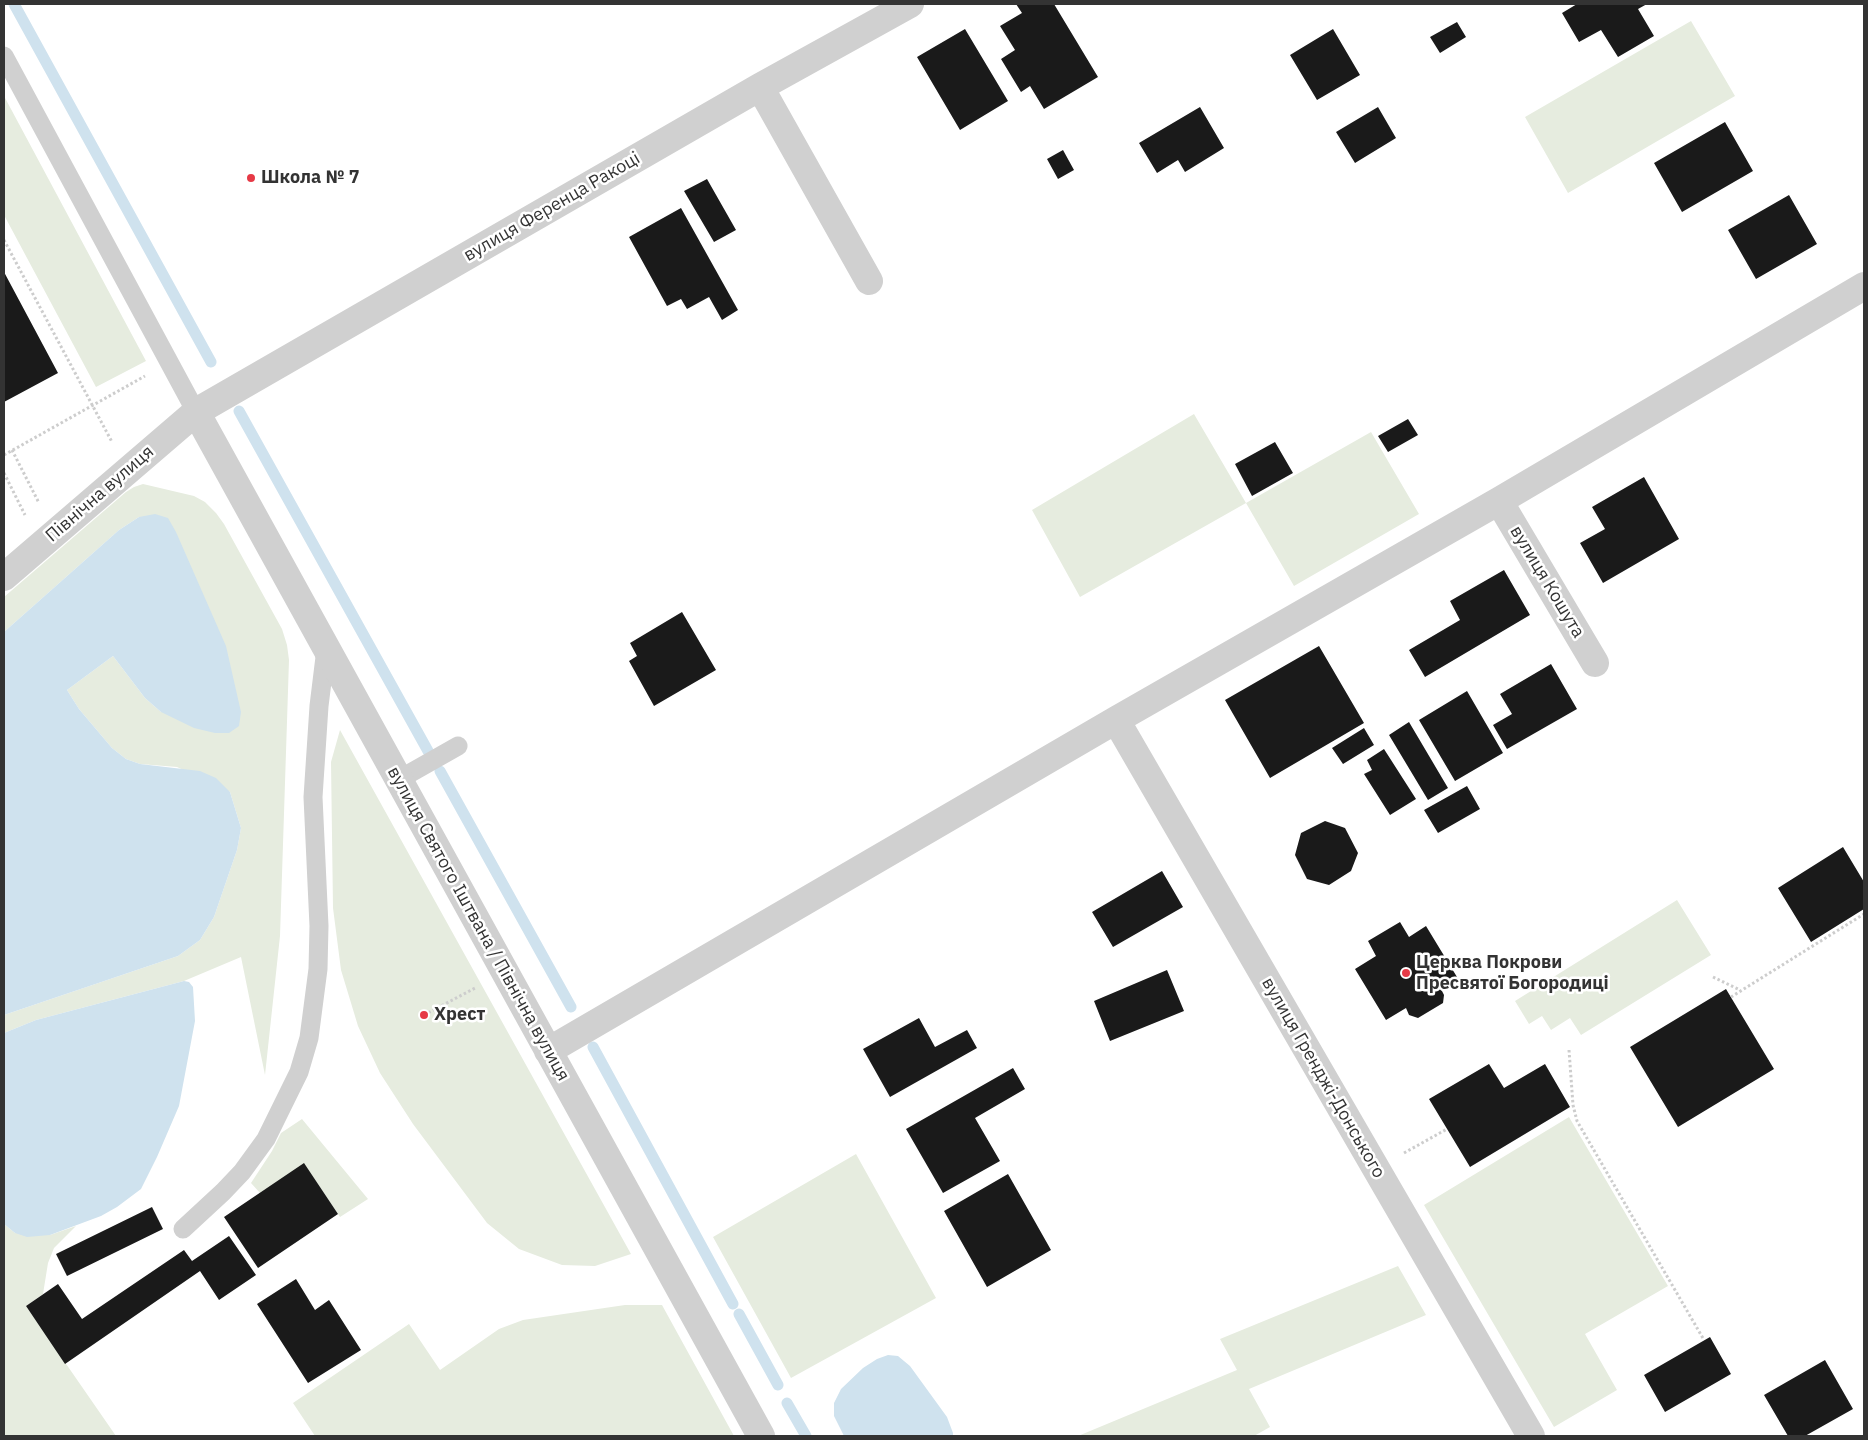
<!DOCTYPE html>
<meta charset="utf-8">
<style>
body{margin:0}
#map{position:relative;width:1868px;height:1440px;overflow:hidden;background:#fff;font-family:"IBM Plex Sans",sans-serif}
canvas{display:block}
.frame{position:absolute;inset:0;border:5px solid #333;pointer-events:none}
</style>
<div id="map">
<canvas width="1868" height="1440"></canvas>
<div class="frame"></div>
</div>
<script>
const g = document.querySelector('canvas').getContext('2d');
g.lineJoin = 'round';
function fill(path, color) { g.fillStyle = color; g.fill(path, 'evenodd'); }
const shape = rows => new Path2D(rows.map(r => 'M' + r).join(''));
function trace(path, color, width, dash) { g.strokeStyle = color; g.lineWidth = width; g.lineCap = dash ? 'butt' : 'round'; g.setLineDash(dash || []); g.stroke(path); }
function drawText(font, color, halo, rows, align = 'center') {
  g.font = font + ' "IBM Plex Sans",sans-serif'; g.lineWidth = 5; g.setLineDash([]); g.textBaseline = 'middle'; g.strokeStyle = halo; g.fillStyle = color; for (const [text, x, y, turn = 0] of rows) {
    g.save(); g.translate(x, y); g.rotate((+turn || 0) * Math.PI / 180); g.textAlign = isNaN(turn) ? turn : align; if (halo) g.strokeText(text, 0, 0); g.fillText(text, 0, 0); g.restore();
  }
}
const green = shape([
 [1691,21,1735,96,1568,193,1525,117],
 [4,96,146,361,96,387,4,215],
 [1194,414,1246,503,1371,432,1419,514,1294,586,1246,503,1080,597,1032,510],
 [143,484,194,496,205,502,216,513,224,524,282,629,287,645,289,660,280,936,265,1075,241,957,184,981,36,1020,4,1033,4,1015,178,956,200,940,214,917,237,850,241,828,230,792,177,767,140,764,126,759,112,748,79,709,67,690,113,656,145,698,161,712,139,517,119,530,4,632,4,597,126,492,134,487],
 [340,730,631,1254,595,1266,562,1265,519,1249,487,1223,413,1124,380,1073,358,1026,341,970,333,908,331,762],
 [1677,900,1711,955,1581,1035,1570,1018,1551,1030,1542,1016,1529,1024,1515,1001],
 [1569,1117,1668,1286,1585,1334,1617,1390,1554,1427,1424,1205],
 [302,1119,368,1199,340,1217,304,1164,260,1193,251,1183,272,1151,281,1133],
 [856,1154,936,1298,791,1378,713,1237],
 [4,1224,15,1233,50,1235,76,1226,54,1248,48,1263,43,1294,26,1306,116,1436,4,1436],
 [1398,1266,1426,1315,1249,1389,1270,1427,1254,1436,1078,1436,1237,1370,1220,1339],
 [625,1305,662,1305,734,1436,315,1436,293,1403,409,1324,440,1370,499,1329,523,1320]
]);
const water = shape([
 [155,514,168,518,176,532,226,646,241,712,239,726,229,733,215,733,194,728,161,712,145,698,113,656,67,690,79,709,112,748,126,759,140,764,200,771,216,778,230,792,241,828,237,850,214,917,200,940,178,956,4,1015,4,632,119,530,139,517],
 [184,981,189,982,193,987,195,1021,179,1106,157,1157,141,1189,117,1207,101,1216,50,1235,27,1237,15,1233,4,1224,4,1033,36,1020],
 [888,1355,898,1356,910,1366,947,1417,953,1433,953,1436,844,1436,834,1416,834,1403,841,1389,863,1368,877,1359]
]);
const stream = shape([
 [14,4,211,362],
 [239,411,428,751],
 [440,771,571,1007],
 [593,1047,733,1304],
 [739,1314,778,1385],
 [787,1403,806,1436]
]);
const building = shape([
 [1016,4,1054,4,1098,77,1044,109,1030,86,1021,92,1001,59,1015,50,1000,26,1022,13],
 [1577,4,1647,4,1638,9,1654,36,1618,57,1601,30,1579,42,1562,13],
 [1457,22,1466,37,1440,53,1430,37],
 [965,29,1008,101,960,130,917,57],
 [1333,29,1360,75,1317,100,1290,55],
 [1200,107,1224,148,1185,172,1178,160,1157,173,1139,143],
 [1378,107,1396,138,1355,163,1336,132],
 [1725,122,1753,171,1682,212,1654,163],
 [1063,150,1074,170,1058,179,1047,159],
 [707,179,736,230,714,242,684,191],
 [1789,195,1817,244,1756,279,1728,230],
 [681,208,738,310,722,320,709,297,687,309,681,299,667,306,629,237],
 [4,272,58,373,4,402],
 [1408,419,1418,435,1388,452,1378,436],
 [1275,442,1293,473,1252,496,1235,464],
 [1644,477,1679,539,1603,583,1580,543,1605,529,1592,507],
 [1504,570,1530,615,1425,677,1409,650,1460,620,1450,601],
 [682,612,716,670,654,706,629,661,637,656,630,643],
 [1319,646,1364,723,1270,778,1225,700],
 [1551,664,1577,709,1507,749,1493,725,1512,714,1500,694],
 [1467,691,1503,753,1455,781,1419,720],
 [1409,722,1448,788,1428,800,1389,735],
 [1364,728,1374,745,1343,764,1332,748],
 [1384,749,1416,799,1390,815,1364,774,1372,770,1367,760],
 [1467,786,1480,809,1438,833,1424,810],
 [1325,821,1345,828,1358,853,1351,871,1329,885,1307,879,1295,855,1301,833],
 [1843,847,1864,882,1864,909,1811,942,1778,888],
 [1162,871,1183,907,1113,947,1092,912],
 [1400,922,1409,937,1426,926,1457,977,1440,987,1444,995,1443,1003,1418,1018,1409,1015,1406,1008,1386,1020,1355,969,1376,956,1368,941],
 [1167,970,1184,1011,1110,1041,1094,1001],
 [1726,989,1774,1069,1678,1127,1630,1047],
 [919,1018,935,1047,967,1030,977,1048,890,1097,863,1049],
 [1489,1064,1504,1088,1545,1064,1570,1107,1470,1167,1429,1099],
 [1013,1068,1025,1089,975,1118,1000,1161,943,1193,906,1129],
 [304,1163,338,1214,258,1268,224,1217],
 [1008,1174,1051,1250,987,1287,944,1211],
 [152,1207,163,1229,67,1276,56,1254],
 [229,1236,256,1275,219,1300,200,1271,65,1364,26,1306,58,1284,82,1319,184,1250,192,1261],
 [296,1279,315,1310,329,1300,361,1350,308,1383,257,1304],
 [1710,1337,1731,1374,1665,1412,1644,1375],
 [1825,1360,1853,1409,1805,1436,1788,1436,1764,1395]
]);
const path = shape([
 [4,240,112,442],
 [12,450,39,503],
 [4,455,145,376],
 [4,473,25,515],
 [1713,977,1740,990],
 [1731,997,1864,914],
 [424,1015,477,987],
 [1569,1050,1573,1105,1577,1121,1704,1340],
 [1404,1153,1447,1129]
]);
const service = shape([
 [4,56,196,412],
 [398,780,458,746],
 [183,1229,223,1192,242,1172,266,1139,299,1072,309,1038,318,969,319,926,313,797,319,706,326,649]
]);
const minor = shape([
 [760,87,869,281],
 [196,412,761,1436],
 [1499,501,1595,663],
 [4,577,196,412,760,87,910,4],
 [1116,720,1531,1436],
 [548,1051,1116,720,1499,501,1864,286]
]);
const markers = [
 [251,178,5,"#e63946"],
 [1406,973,5,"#e63946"],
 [424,1015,5,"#e63946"]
];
const poiNames = [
 ["Школа № 7",261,178],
 ["Церква Покрови",1416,963],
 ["Пресвятої Богородиці",1416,984],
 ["Хрест",434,1015]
];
const streetNames = [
 ["вулиця Ференца Ракоці",552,207,-30],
 ["Північна вулиця",100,494,-41],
 ["вулиця Кошута",1547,582,59],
 ["вулиця Святого Іштвана / Північна вулиця",478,924,61],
 ["вулиця Гренджі-Донського",1323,1078,60]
];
fill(green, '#e6ecdf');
fill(water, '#cfe2ee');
trace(stream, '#cfe2ee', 11);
fill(building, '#1a1a1a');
trace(path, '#cdcdcd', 3, [2.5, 2.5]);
trace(service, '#d0d0d0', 19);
trace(minor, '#d0d0d0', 28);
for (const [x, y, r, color] of markers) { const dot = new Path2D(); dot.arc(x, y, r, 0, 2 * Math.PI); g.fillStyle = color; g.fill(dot); trace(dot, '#fff', 2); }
drawText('bold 18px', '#333', '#fff', poiNames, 'left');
drawText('18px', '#333', '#fff', streetNames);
</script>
